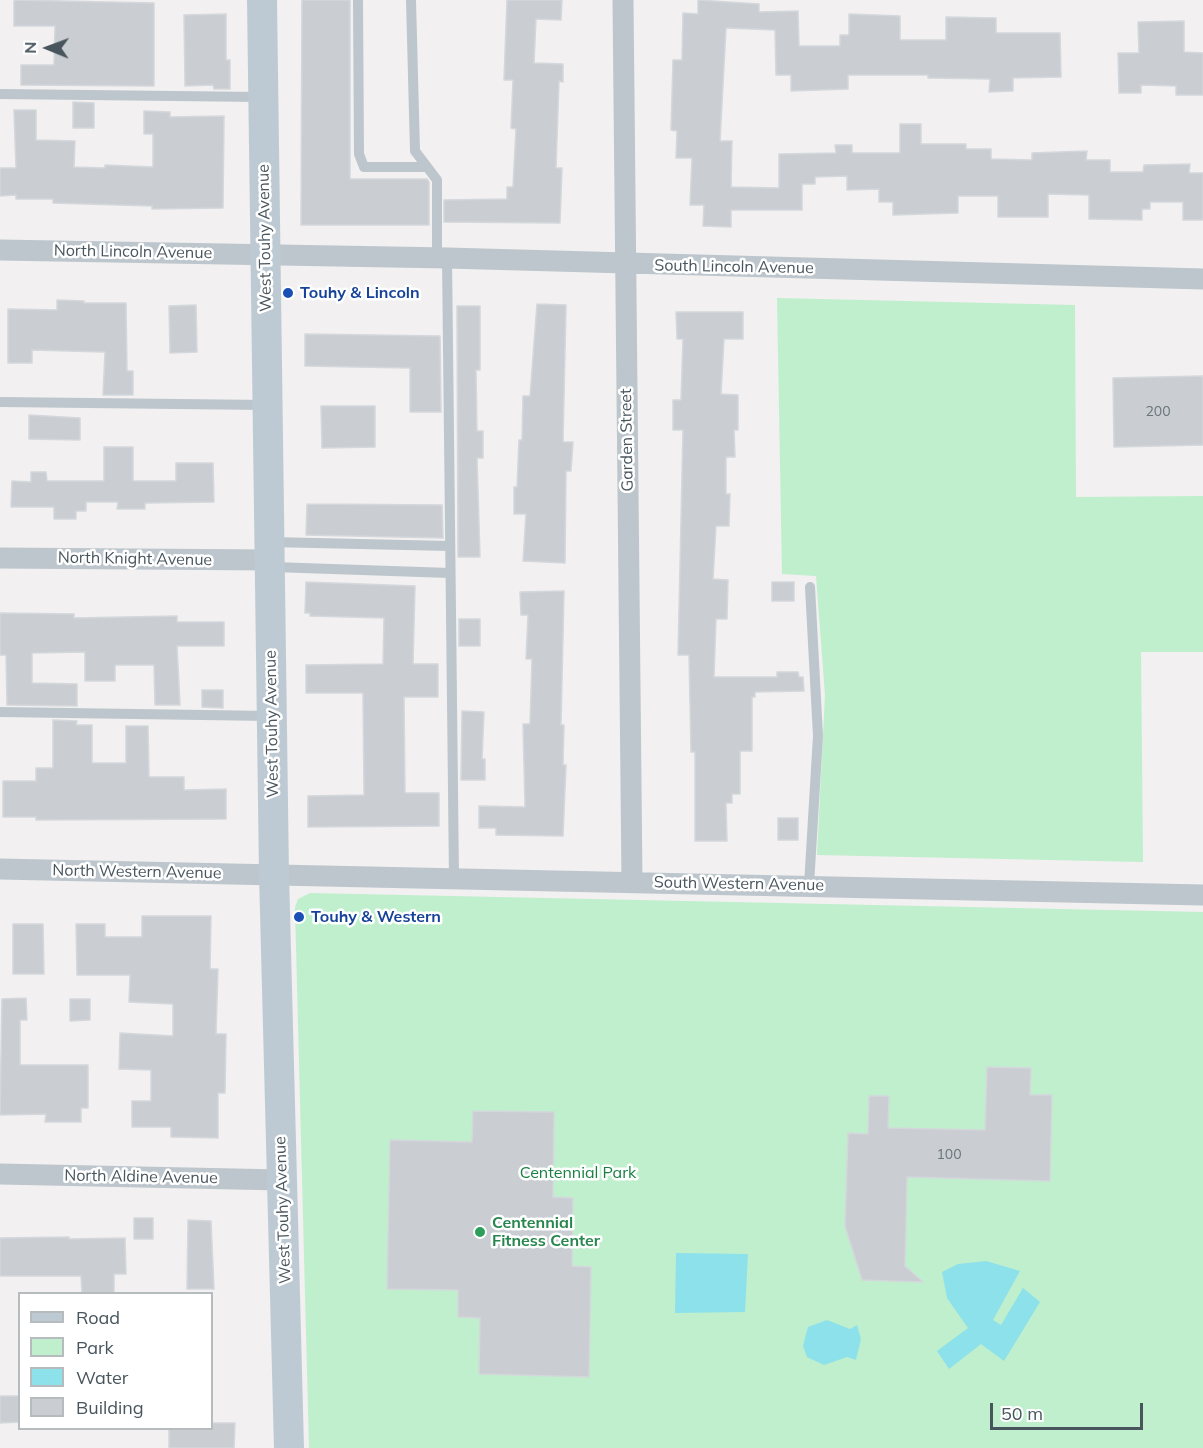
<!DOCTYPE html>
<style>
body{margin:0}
#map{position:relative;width:1203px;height:1448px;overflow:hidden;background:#f2f0f0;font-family:Mulish,sans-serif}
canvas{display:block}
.legend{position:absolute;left:18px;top:1292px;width:195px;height:138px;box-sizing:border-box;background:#fff;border:2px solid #b6bbbe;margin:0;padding:8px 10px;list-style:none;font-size:18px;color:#48555d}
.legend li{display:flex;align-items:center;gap:12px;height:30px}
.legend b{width:30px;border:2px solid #b6bbbe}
.north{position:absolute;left:18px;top:18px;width:60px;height:60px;-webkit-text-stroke:4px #fff;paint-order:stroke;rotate:271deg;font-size:16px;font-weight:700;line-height:24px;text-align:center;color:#48555d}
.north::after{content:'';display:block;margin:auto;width:21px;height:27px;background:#48555d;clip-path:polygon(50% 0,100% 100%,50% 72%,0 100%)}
.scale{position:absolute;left:990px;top:1403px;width:153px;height:27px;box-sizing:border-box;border:3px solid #48555d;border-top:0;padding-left:8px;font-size:18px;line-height:21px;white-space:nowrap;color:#48555d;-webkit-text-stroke:4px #fff;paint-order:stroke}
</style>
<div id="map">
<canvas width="1203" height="1448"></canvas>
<ul class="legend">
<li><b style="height:8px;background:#becad3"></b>Road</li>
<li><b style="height:16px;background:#bfefcd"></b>Park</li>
<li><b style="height:16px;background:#8de1eb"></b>Water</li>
<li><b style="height:16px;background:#caced2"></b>Building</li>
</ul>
<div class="north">N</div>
<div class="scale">50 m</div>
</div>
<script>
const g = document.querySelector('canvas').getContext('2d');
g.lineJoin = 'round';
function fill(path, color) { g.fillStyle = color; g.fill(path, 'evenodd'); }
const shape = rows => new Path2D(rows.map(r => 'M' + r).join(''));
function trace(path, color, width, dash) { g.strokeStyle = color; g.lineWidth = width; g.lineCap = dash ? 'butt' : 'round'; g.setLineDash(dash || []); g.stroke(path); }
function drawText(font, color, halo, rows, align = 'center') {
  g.font = font + ' Mulish,sans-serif'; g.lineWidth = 5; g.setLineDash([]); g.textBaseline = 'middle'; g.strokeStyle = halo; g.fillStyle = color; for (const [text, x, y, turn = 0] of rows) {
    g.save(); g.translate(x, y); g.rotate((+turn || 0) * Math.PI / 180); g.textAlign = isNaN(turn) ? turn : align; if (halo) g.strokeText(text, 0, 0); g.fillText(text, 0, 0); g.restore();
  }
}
const green = shape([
 [777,298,1075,305,1076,497,1203,496,1203,652,1141,652,1143,862,817,855,825,695,816,576,782,574],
 [310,893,1203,912,1203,1448,309,1448,295,907,298,899]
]);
const water = shape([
 [676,1253,748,1254,745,1312,675,1313],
 [986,1261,1020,1271,993,1320,1001,1325,1023,1288,1040,1302,1004,1361,981,1344,949,1369,937,1351,968,1328,947,1298,942,1272,958,1264],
 [827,1320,850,1329,857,1325,861,1339,856,1360,847,1357,824,1365,807,1357,803,1346,808,1327]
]);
const building = shape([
 [14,0,154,3,154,86,21,85,21,65,54,65,55,26,14,26,14,0],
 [302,0,350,0,350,179,427,179,429,182,429,225,301,225,302,0],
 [507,0,562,0,561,20,536,19,534,63,563,64,563,82,559,81,556,168,562,168,560,223,444,222,444,200,507,199,507,187,513,187,516,129,511,128,513,80,504,80,507,0],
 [698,0,759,4,759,12,798,11,799,46,840,46,840,35,849,35,849,14,900,16,900,40,946,40,946,17,996,18,996,33,1060,33,1061,77,1013,78,1013,91,989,92,990,79,928,78,928,75,848,75,848,89,791,91,791,75,776,75,775,30,726,28,720,141,732,141,731,187,779,188,779,154,836,153,835,145,852,145,852,153,900,153,900,124,921,124,921,144,966,144,966,149,991,149,991,159,1032,160,1032,153,1087,151,1086,160,1110,160,1110,172,1143,172,1144,165,1190,164,1189,173,1203,173,1203,220,1183,220,1183,202,1150,202,1150,209,1142,209,1142,220,1089,219,1089,195,1048,194,1048,217,998,217,998,196,958,196,958,213,893,215,893,202,879,202,879,189,847,190,847,176,815,177,815,184,802,184,802,210,731,210,731,227,703,226,704,205,690,205,692,158,676,158,677,131,671,130,673,60,682,60,683,13,698,14,698,0],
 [226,14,226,60,230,60,230,89,214,89,213,85,185,86,184,15,226,14],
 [1184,21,1184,52,1203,53,1203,95,1176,95,1176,86,1141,85,1141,93,1119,93,1118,53,1139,53,1138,22,1184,21],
 [73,102,94,103,94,128,73,128,73,102],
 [14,110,36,110,36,140,75,141,74,167,105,168,105,165,153,167,153,134,144,134,144,111,170,112,170,117,224,116,223,208,152,209,152,206,53,203,53,199,16,199,16,195,0,196,0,168,16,168,14,110],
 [57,300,84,301,84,303,126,303,127,371,133,371,133,395,103,395,105,352,32,350,32,363,8,363,8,309,57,310,57,300],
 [537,304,566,305,563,442,573,442,571,471,566,471,565,563,523,561,526,514,514,514,514,487,517,487,519,440,522,440,523,396,530,396,537,304],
 [196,305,197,352,170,353,169,306,196,305],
 [457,306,480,306,480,370,476,370,477,431,483,431,483,458,477,458,480,557,458,557,457,306],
 [676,312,743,312,743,339,724,339,721,394,738,395,738,430,734,430,735,457,726,457,726,494,730,494,729,526,716,526,713,579,728,580,727,619,716,619,714,677,777,677,777,672,798,672,799,677,803,677,804,691,755,692,755,697,752,697,752,751,740,751,740,794,732,794,732,803,726,803,727,841,695,841,695,752,691,752,689,655,678,655,683,430,673,430,673,400,681,400,683,339,677,339,676,312],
 [305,334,440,336,441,412,410,412,410,368,305,366,305,334],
 [1203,376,1203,445,1114,447,1113,378,1203,376],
 [321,406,375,406,375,447,322,448,321,406],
 [29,415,80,418,80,440,29,439,29,415],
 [104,447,133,447,133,481,176,481,176,463,213,463,214,502,145,503,145,509,117,509,118,502,86,502,86,511,76,511,76,519,54,519,54,507,11,507,12,481,31,482,31,472,46,472,47,481,104,481,104,447],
 [307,504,442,505,443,538,306,535,307,504],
 [306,582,415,586,413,664,438,664,438,697,404,697,405,793,439,793,439,826,308,827,308,796,364,795,363,693,306,693,306,665,383,664,384,618,310,616,310,613,305,613,306,582],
 [772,582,794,582,794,601,772,601,772,582],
 [564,591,561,725,564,725,563,765,566,765,563,836,496,835,496,828,479,828,479,806,525,807,523,724,530,724,532,659,526,659,528,615,521,615,520,592,564,591],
 [0,613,74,614,74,618,177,616,177,622,224,622,224,646,177,646,180,705,155,705,154,665,115,665,115,681,85,681,85,652,32,653,32,683,77,684,77,706,7,705,6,655,0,655,0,613],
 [459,619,480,619,480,646,459,646,459,619],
 [202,690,223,690,223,708,202,707,202,690],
 [462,711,484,712,482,759,485,759,485,780,461,780,462,711],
 [53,720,77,721,76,725,92,725,92,763,126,763,126,726,148,726,149,777,184,777,184,790,226,789,226,819,36,820,36,817,3,817,3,781,36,781,36,768,53,768,53,720],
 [778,818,798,818,798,840,778,840,778,818],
 [142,916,211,916,210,969,218,969,216,1034,226,1034,225,1093,218,1093,218,1138,171,1137,171,1127,132,1127,132,1101,151,1101,151,1070,119,1069,120,1033,173,1036,173,1004,129,1002,130,975,77,975,76,924,105,924,105,937,142,937,142,916],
 [13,924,43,924,44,974,13,974,13,924],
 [26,998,27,1020,20,1020,20,1065,88,1065,88,1108,81,1108,81,1122,45,1122,46,1114,0,1115,2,999,26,998],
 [70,999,90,999,90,1020,70,1021,70,999],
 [987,1067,1031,1068,1030,1095,1052,1095,1050,1181,907,1177,905,1266,923,1282,862,1280,845,1226,848,1133,868,1134,869,1096,889,1096,888,1128,985,1130,987,1067],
 [473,1111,554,1112,553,1197,573,1198,572,1266,591,1267,589,1377,479,1374,480,1318,458,1317,458,1290,387,1289,390,1140,472,1142,473,1111],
 [134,1218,153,1218,153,1239,134,1239,134,1218],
 [188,1220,211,1221,214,1289,187,1289,188,1220],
 [69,1237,69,1239,125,1238,126,1274,114,1274,114,1293,82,1293,81,1276,0,1276,0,1238,69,1237],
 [0,1396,20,1396,20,1422,0,1423,0,1396],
 [212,1423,235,1423,234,1448,169,1448,169,1428,212,1428,212,1423]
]);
const lane = shape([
 [358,0,359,154,364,167,427,167],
 [411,0,415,151,437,180,437,258],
 [0,94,261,97],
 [447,258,454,878],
 [0,402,267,405],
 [270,542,450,546],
 [273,567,450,573],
 [0,712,270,716],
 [809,885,818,736,810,587]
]);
const street = shape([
 [623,0,632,881],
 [0,250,447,258,1203,279],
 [0,558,270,560],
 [0,869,1203,895],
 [0,1174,282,1180]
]);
const secondary = shape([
 [262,0,274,874,289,1448]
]);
const markers = [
 [288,293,6,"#1a4fb4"],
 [299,917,6,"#1a4fb4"],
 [480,1232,6,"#2e9e5b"]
];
const numberNames = [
 ["200",1158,412],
 ["100",949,1155]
];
const streetNames = [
 ["West Touhy Avenue",265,238,-91],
 ["North Lincoln Avenue",133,252,1],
 ["South Lincoln Avenue",734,267,1],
 ["Garden Street",627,440,-91],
 ["North Knight Avenue",135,559,1],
 ["West Touhy Avenue",272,724,-91],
 ["North Western Avenue",137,872,1],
 ["South Western Avenue",739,884,1],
 ["North Aldine Avenue",141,1177,1],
 ["West Touhy Avenue",283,1210,-92]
];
const transitNames = [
 ["Touhy & Lincoln",300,293],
 ["Touhy & Western",311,917]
];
const parkNames = [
 ["Centennial Park",578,1173]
];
const leisureNames = [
 ["Centennial",492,1223],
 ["Fitness Center",492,1241]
];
fill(green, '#bfefcd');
fill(water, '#8de1eb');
fill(building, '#caced2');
trace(building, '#d4d7db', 1.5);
trace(lane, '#bcc6cc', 10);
trace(street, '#bcc6cc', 21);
trace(secondary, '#becad3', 30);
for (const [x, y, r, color] of markers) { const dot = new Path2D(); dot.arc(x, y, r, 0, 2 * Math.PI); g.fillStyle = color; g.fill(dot); trace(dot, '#fff', 2); }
drawText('14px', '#68737a', null, numberNames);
drawText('16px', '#48555d', '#fff', streetNames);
drawText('bold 16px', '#164399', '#fff', transitNames, 'left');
drawText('16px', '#187f41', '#fff', parkNames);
drawText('bold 16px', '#27864d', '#fff', leisureNames, 'left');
</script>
